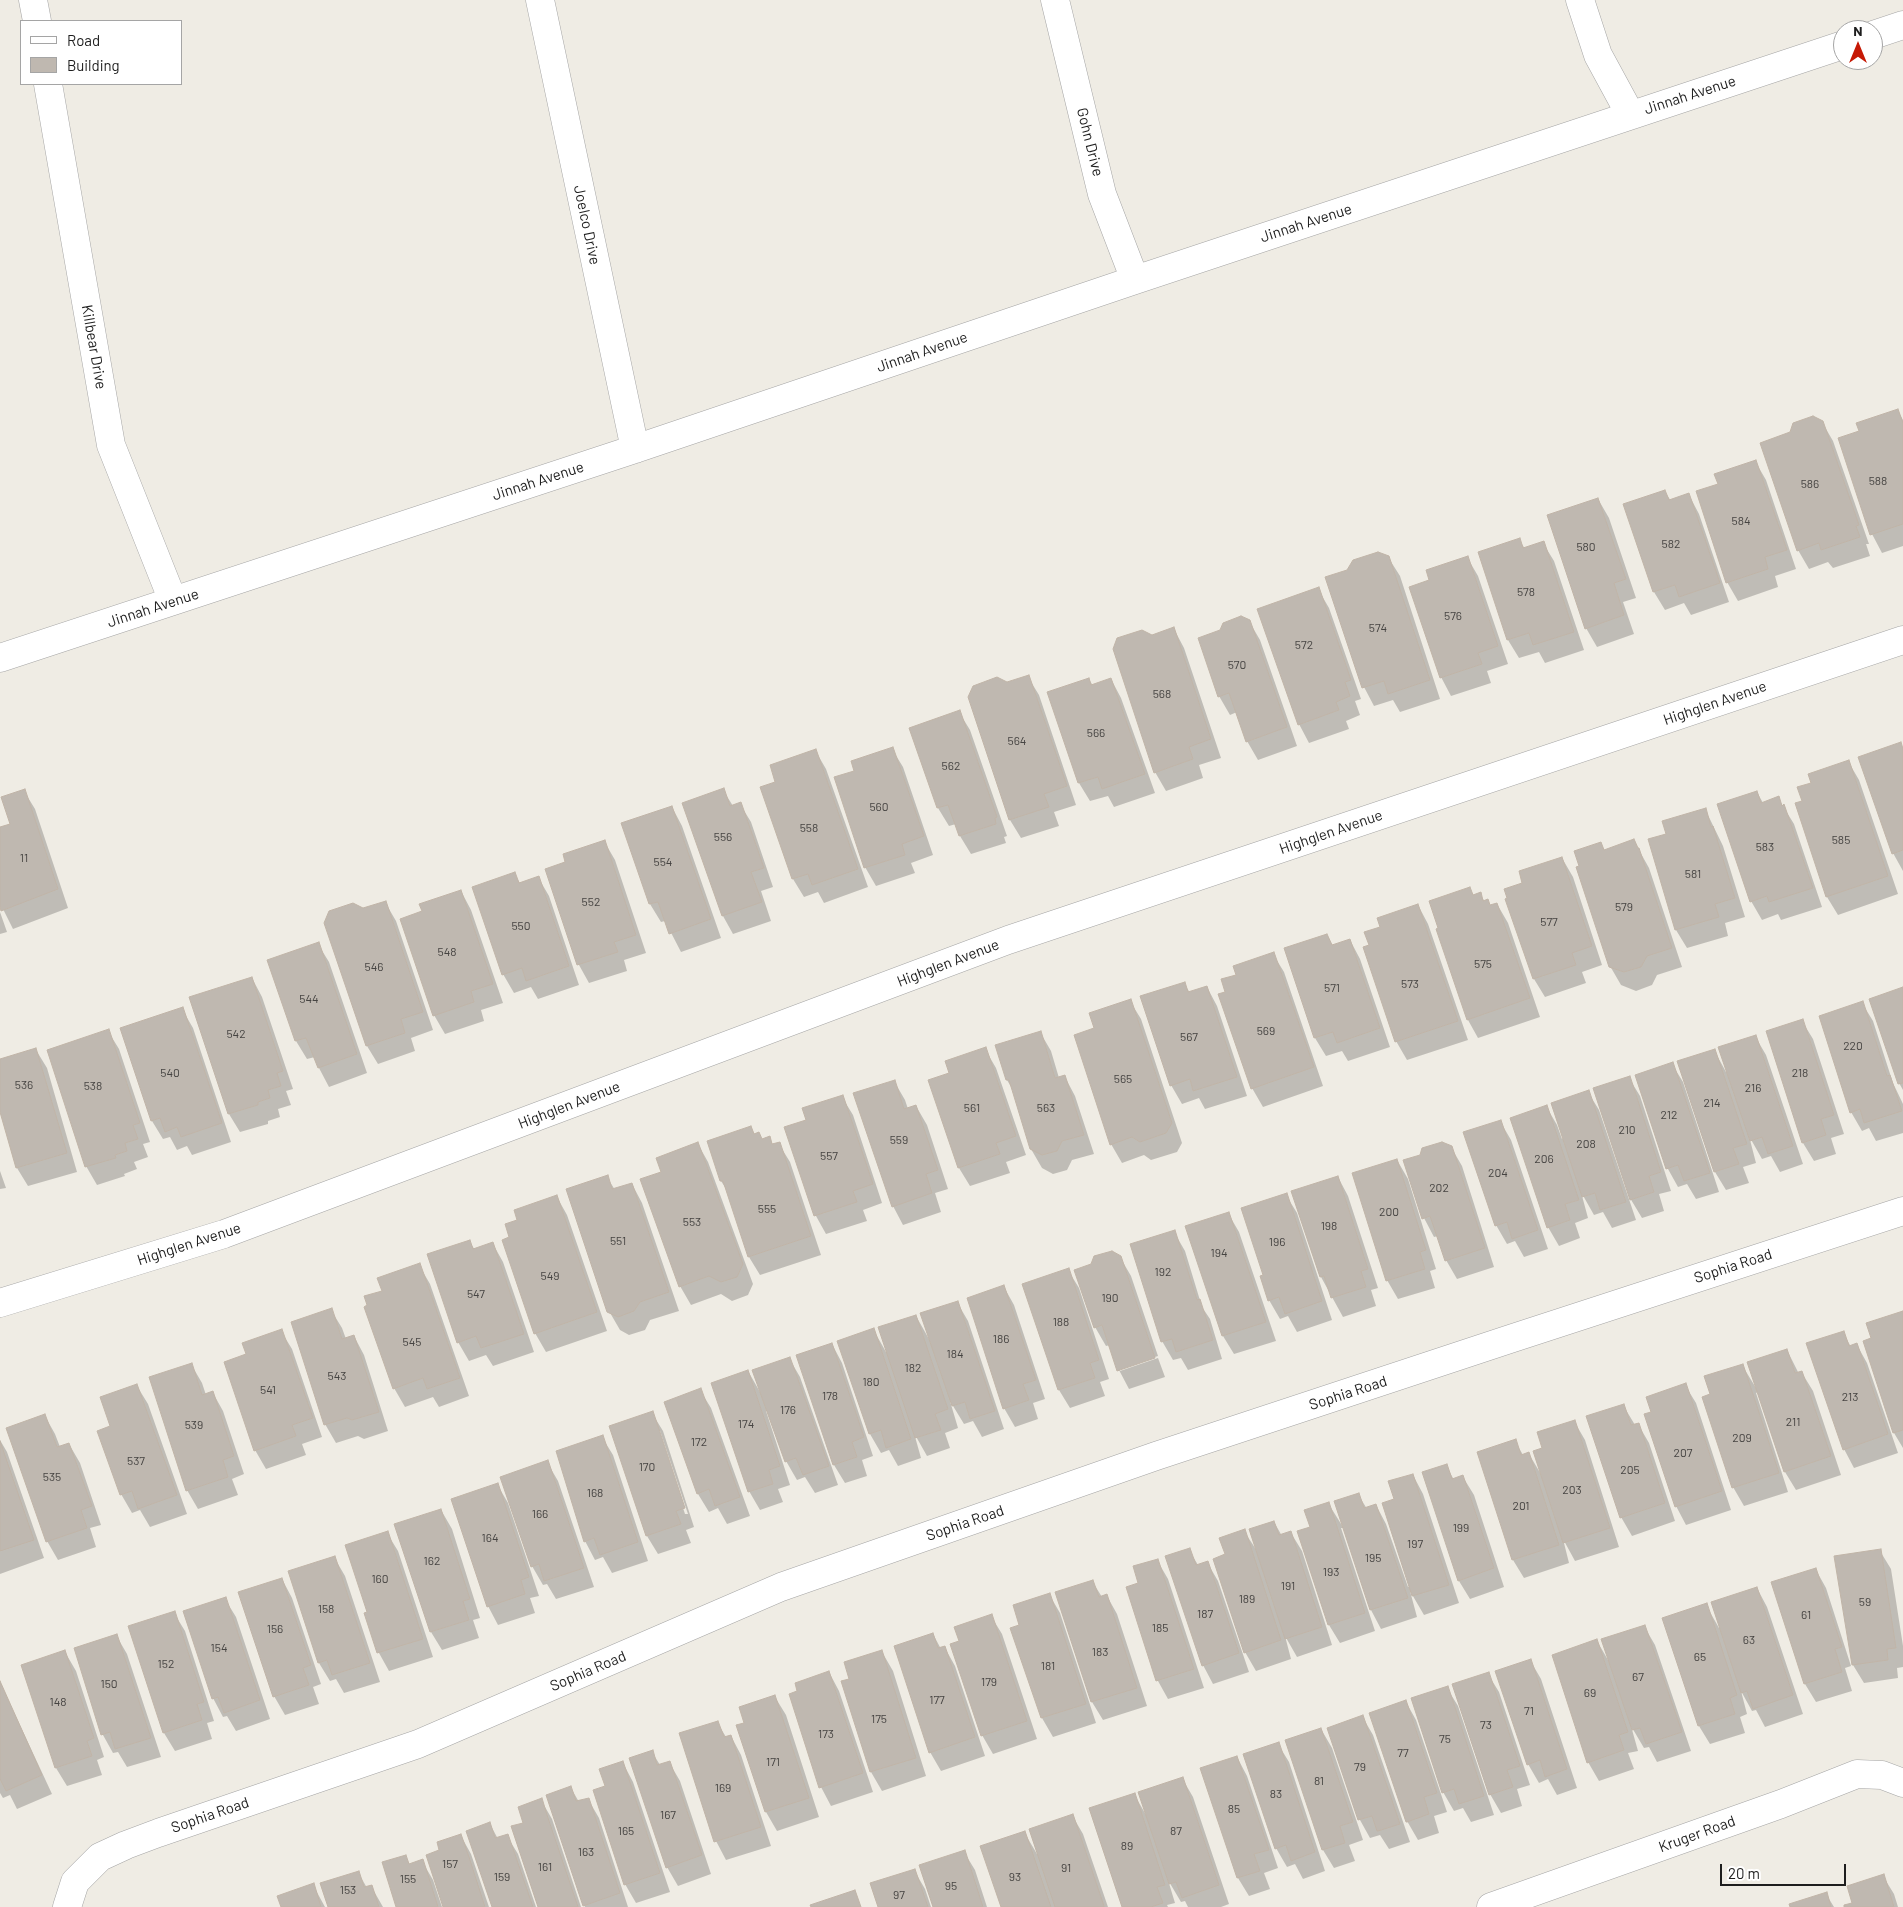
<!DOCTYPE html>
<style>
body{margin:0}
#map{position:relative;width:1903px;height:1907px;overflow:hidden;background:#efece4;font-family:Barlow,sans-serif}
canvas{display:block}
.legend{position:absolute;left:20px;top:20px;width:162px;height:65px;box-sizing:border-box;background:#fff;border:1px solid #a5a5a5;margin:0;padding:6px 9px;list-style:none;font-size:15px;color:#1e1e1e}
.legend li{display:flex;align-items:center;gap:10px;height:25px}
.legend b{width:25px;border:1px solid #a5a5a5}
.north{position:absolute;left:1833px;top:20px;width:50px;height:50px;box-sizing:border-box;background:#fff;border:1px solid #a5a5a5;border-radius:50%;rotate:0deg;font-size:14px;font-weight:700;line-height:20px;text-align:center;color:#1e1e1e}
.north::after{content:'';display:block;margin:auto;width:18px;height:22px;background:#c61905;clip-path:polygon(50% 0,100% 100%,50% 72%,0 100%)}
.scale{position:absolute;left:1720px;top:1864px;width:126px;height:22px;box-sizing:border-box;border:2px solid #1e1e1e;border-top:0;padding-left:6px;font-size:15px;line-height:18px;white-space:nowrap;color:#1e1e1e;-webkit-text-stroke:4px #fff;paint-order:stroke}
</style>
<div id="map">
<canvas width="1903" height="1907"></canvas>
<ul class="legend">
<li><b style="height:6px;background:#fff"></b>Road</li>
<li><b style="height:14px;background:#bfb8b0"></b>Building</li>
</ul>
<div class="north">N</div>
<div class="scale">20 m</div>
</div>
<script>
const g = document.querySelector('canvas').getContext('2d');
g.lineJoin = 'round';
function fill(path, color) { g.fillStyle = color; g.fill(path, 'evenodd'); }
const shape = rows => new Path2D(rows.map(r => 'M' + r).join(''));
function trace(path, color, width, dash) { g.strokeStyle = color; g.lineWidth = width; g.lineCap = dash ? 'butt' : 'round'; g.setLineDash(dash || []); g.stroke(path); }
function drawText(font, color, halo, rows, align = 'center') {
  g.font = font + ' Barlow,sans-serif'; g.lineWidth = 4; g.setLineDash([]); g.textBaseline = 'middle'; g.strokeStyle = halo; g.fillStyle = color; for (const [text, x, y, turn = 0] of rows) {
    g.save(); g.translate(x, y); g.rotate((+turn || 0) * Math.PI / 180); g.textAlign = isNaN(turn) ? turn : align; if (halo) g.strokeText(text, 0, 0); g.fillText(text, 0, 0); g.restore();
  }
}
const shadow = shape([
 [1898,411,1903,420,1903,546,1882,553,1872,534],
 [1822,422,1833,441,1869,544,1866,544,1870,556,1833,568,1828,562,1809,569,1798,550],
 [1755,461,1766,480,1796,569,1775,576,1778,587,1738,601,1727,582,1719,485],
 [1665,492,1671,501,1689,495,1699,514,1729,602,1691,615,1684,603,1665,610,1654,592,1625,505],
 [1598,499,1609,518,1636,598,1623,602,1634,634,1597,647,1586,628],
 [1519,539,1525,549,1543,543,1554,561,1584,650,1545,663,1539,652,1519,658,1508,640],
 [1388,557,1400,576,1440,699,1400,712,1393,700,1374,706,1364,687],
 [1467,557,1478,576,1508,664,1487,671,1491,683,1451,696,1441,677],
 [1318,589,1329,608,1361,699,1355,701,1360,715,1346,721,1349,729,1309,743,1299,724],
 [1249,621,1260,640,1297,746,1258,760,1247,741,1237,712,1230,715,1219,696],
 [1174,629,1184,648,1221,758,1199,765,1203,778,1166,791,1155,772,1152,636],
 [1028,677,1039,695,1076,805,1054,812,1059,826,1021,838,1010,820,969,697],
 [1089,679,1093,686,1111,679,1121,698,1155,793,1114,807,1108,796,1090,801,1079,783],
 [959,712,970,730,1007,836,1004,837,1006,843,971,854,960,836,956,824,949,826,938,808,911,728],
 [1900,744,1903,749,1903,871,1893,853],
 [892,749,903,767,933,855,911,863,915,873,876,886,865,867,856,772],
 [815,750,826,769,868,887,824,903,818,892,804,897,793,879,777,782],
 [1848,761,1859,780,1898,894,1838,915,1827,897,1796,804,1804,802],
 [723,790,733,806,740,804,751,822,773,887,761,891,771,921,733,934,723,916,684,803],
 [24,791,35,809,68,908,13,929,0,903,0,829,12,825],
 [1757,792,1763,803,1778,798,1794,824,1822,907,1781,920,1778,914,1762,920,1751,901],
 [672,807,682,826,721,938,681,952,665,921,661,922,650,904,622,824],
 [1705,809,1723,846,1745,917,1725,923,1728,936,1687,948,1676,930,1649,840,1668,834],
 [604,841,615,860,646,953,624,960,627,971,589,983,579,965,547,869,567,862],
 [1634,841,1649,868,1682,967,1657,975,1652,985,1636,991,1621,985,1610,966,1601,844,1605,851],
 [1562,858,1573,877,1602,965,1582,972,1586,983,1545,997,1534,979,1507,899,1524,883],
 [514,874,520,883,538,877,549,896,579,985,538,999,531,987,514,993,503,974],
 [1469,888,1474,896,1480,894,1485,902,1490,906,1497,904,1508,923,1540,1017,1478,1038,1468,1020],
 [461,891,471,910,503,1003,481,1010,484,1021,445,1034,434,1015,424,912],
 [385,902,396,921,433,1030,411,1038,415,1051,378,1064,367,1046,363,909],
 [1418,905,1428,924,1468,1040,1407,1060,1396,1041,1370,946],
 [0,912,7,932,0,934],
 [1327,935,1333,946,1350,940,1360,959,1390,1047,1348,1061,1342,1051,1326,1056,1315,1038,1285,949],
 [318,944,329,962,367,1073,329,1087,319,1068,315,1057,307,1059,296,1041],
 [1273,954,1284,972,1323,1086,1263,1107,1252,1088,1227,993,1237,975],
 [252,978,262,997,293,1089,286,1091,291,1105,278,1109,280,1117,268,1121,268,1124,240,1132,229,1114],
 [1184,983,1190,993,1207,987,1217,1006,1247,1096,1205,1109,1199,1098,1182,1104,1171,1085],
 [1903,988,1903,1090,1899,1083],
 [1130,1001,1141,1019,1182,1143,1177,1152,1151,1160,1144,1155,1122,1163,1111,1144,1096,1029],
 [1862,1003,1873,1021,1893,1083,1903,1104,1903,1133,1876,1141,1869,1128,1862,1131,1851,1112],
 [182,1009,193,1028,231,1142,192,1155,187,1146,177,1150,170,1137,163,1139,152,1121],
 [1802,1021,1813,1039,1844,1134,1831,1138,1836,1154,1814,1161,1803,1143],
 [108,1031,119,1049,150,1142,143,1144,148,1157,134,1162,137,1169,124,1174,125,1176,97,1185,86,1166],
 [1040,1032,1051,1051,1059,1078,1065,1077,1075,1096,1094,1154,1072,1160,1067,1170,1053,1174,1042,1168,1031,1149,1014,1092,1007,1080],
 [1755,1036,1766,1055,1803,1164,1780,1172,1771,1156,1762,1159,1749,1136,1756,1163,1743,1167,1749,1183,1726,1190,1715,1172,1679,1062,1714,1050,1726,1072],
 [985,1049,996,1068,1026,1155,1006,1162,1010,1173,970,1186,959,1168,951,1073],
 [36,1050,47,1068,77,1172,28,1186,17,1168,0,1108,0,1060],
 [1672,1064,1683,1082,1719,1192,1696,1199,1687,1184,1678,1187,1668,1169,1637,1076],
 [1629,1078,1640,1096,1671,1191,1659,1194,1664,1211,1642,1218,1630,1198],
 [894,1081,905,1100,908,1109,916,1106,927,1125,948,1189,935,1193,941,1212,903,1225,893,1206],
 [1588,1092,1599,1110,1636,1220,1612,1228,1603,1212,1594,1215,1581,1192,1588,1218,1575,1223,1580,1238,1559,1246,1548,1227,1546,1106,1557,1125,1562,1139,1564,1138],
 [842,1097,853,1115,882,1203,863,1210,867,1221,826,1234,816,1216,786,1128,808,1121],
 [1500,1121,1511,1140,1548,1249,1524,1257,1515,1241,1507,1244,1496,1225],
 [751,1127,755,1135,763,1140,769,1138,773,1145,779,1144,790,1162,821,1255,760,1275,749,1257,728,1192,721,1181],
 [698,1144,708,1162,753,1284,748,1295,732,1301,721,1294,691,1305,680,1286,662,1172],
 [1451,1147,1462,1166,1494,1267,1457,1279,1446,1260,1438,1236,1434,1237,1424,1218],
 [1397,1160,1408,1179,1436,1269,1430,1271,1435,1288,1398,1299,1387,1280],
 [0,1171,6,1188,0,1189],
 [607,1177,615,1190,632,1184,642,1203,679,1311,650,1320,645,1330,629,1335,620,1330,609,1311],
 [1338,1177,1348,1196,1378,1288,1371,1290,1376,1306,1343,1317,1321,1277,1293,1192],
 [1286,1195,1297,1213,1332,1320,1297,1332,1288,1316,1280,1319,1269,1300,1265,1276],
 [557,1197,567,1215,607,1331,546,1352,535,1333,511,1237,519,1221],
 [1228,1213,1239,1232,1276,1341,1234,1354,1223,1336,1187,1227],
 [1174,1232,1185,1251,1202,1307,1210,1319,1222,1359,1188,1370,1181,1358,1173,1360,1162,1341],
 [469,1241,475,1250,493,1244,503,1262,534,1352,493,1366,486,1355,469,1361,458,1342],
 [1120,1257,1131,1276,1158,1356,1120,1368,1120,1371,1158,1358,1165,1377,1129,1389,1119,1370,1110,1345,1106,1346,1095,1327],
 [419,1265,430,1284,469,1396,439,1407,433,1397,405,1407,394,1388,383,1292],
 [1068,1270,1079,1288,1109,1379,1100,1382,1105,1396,1070,1408,1059,1390,1024,1285],
 [1004,1287,1014,1305,1045,1399,1033,1403,1038,1419,1015,1427,1004,1408],
 [957,1302,968,1321,1004,1429,982,1437,973,1421,964,1424,950,1401,958,1428,945,1433,950,1448,927,1456,914,1433,921,1458,898,1466,889,1450,881,1453,870,1434,839,1341,873,1329,886,1352,916,1316,929,1339],
 [331,1310,342,1328,346,1339,354,1336,364,1355,388,1431,364,1439,358,1436,336,1443,325,1424],
 [1903,1312,1903,1448,1894,1433,1872,1339],
 [281,1331,292,1349,322,1437,302,1444,306,1455,266,1469,255,1450,248,1355],
 [1843,1332,1851,1347,1857,1345,1867,1363,1898,1453,1854,1468,1844,1449],
 [832,1344,842,1363,873,1456,862,1460,867,1476,845,1483,834,1465,797,1355],
 [1787,1350,1799,1374,1802,1373,1813,1391,1841,1475,1796,1490,1785,1472,1758,1392,1756,1393,1788,1492,1744,1506,1733,1487,1712,1395,1742,1365,1756,1388],
 [789,1358,800,1377,838,1485,815,1493,805,1477,797,1480,786,1461,768,1411,766,1411,790,1485,778,1489,783,1502,760,1510,749,1491,748,1371,760,1392],
 [191,1364,202,1383,206,1395,213,1393,223,1411,244,1474,232,1479,238,1495,198,1509,187,1490],
 [1685,1385,1696,1403,1731,1510,1686,1525,1676,1506],
 [137,1386,148,1404,187,1514,150,1527,140,1510,132,1513,121,1494,112,1427],
 [700,1390,711,1408,750,1516,727,1524,718,1508,709,1512,698,1494,666,1402],
 [1623,1405,1635,1425,1638,1424,1649,1443,1675,1521,1632,1536,1621,1517],
 [652,1413,663,1431,694,1527,686,1530,691,1543,658,1554,647,1536,611,1427],
 [658,1431,660,1431,688,1514,685,1514],
 [45,1416,55,1434,60,1447,69,1444,80,1463,101,1525,90,1528,96,1547,58,1560,47,1541],
 [1574,1421,1585,1440,1619,1547,1575,1561,1563,1539,1569,1563,1524,1578,1513,1560,1515,1441,1523,1455,1529,1454,1542,1476,1544,1449],
 [602,1437,613,1455,648,1561,612,1573,603,1557,595,1560,585,1541],
 [0,1440,7,1452,44,1558,0,1574],
 [547,1462,558,1481,594,1587,556,1599,547,1584,543,1585,532,1566,502,1477],
 [1446,1465,1454,1480,1463,1477,1474,1495,1504,1587,1470,1599,1459,1581],
 [1413,1475,1423,1494,1459,1603,1424,1615,1410,1591,1417,1617,1381,1629,1371,1610,1344,1528,1341,1528,1375,1631,1340,1643,1329,1625,1299,1531,1311,1528,1328,1503,1343,1527,1358,1494,1367,1509,1376,1505,1386,1524,1408,1587,1410,1587,1396,1500],
 [497,1484,508,1503,539,1596,530,1598,535,1613,498,1625,488,1606],
 [441,1510,452,1529,480,1618,473,1620,479,1638,442,1650,431,1632,396,1524],
 [1274,1522,1282,1536,1291,1533,1302,1551,1332,1645,1297,1657,1285,1636,1291,1659,1256,1671,1245,1652,1227,1555,1244,1531,1257,1551],
 [387,1533,398,1551,433,1657,389,1671,379,1653,366,1613,368,1613],
 [1189,1550,1198,1565,1207,1562,1218,1581,1249,1672,1213,1684,1203,1665],
 [1880,1551,1891,1569,1903,1646,1903,1667,1897,1668,1898,1678,1864,1683,1853,1665,1836,1558],
 [334,1557,345,1576,380,1682,344,1693,336,1679,330,1681,319,1663],
 [1157,1560,1168,1579,1204,1688,1168,1699,1158,1681,1128,1588,1140,1584],
 [1816,1570,1826,1588,1851,1666,1845,1668,1852,1691,1816,1702,1805,1684],
 [282,1579,292,1598,321,1684,313,1687,319,1704,285,1715,274,1696],
 [1092,1581,1102,1597,1107,1596,1117,1614,1147,1706,1103,1720,1092,1702,1057,1592],
 [1757,1588,1767,1607,1803,1714,1765,1727,1756,1710,1752,1711,1741,1691,1747,1714,1740,1717,1745,1733,1710,1744,1699,1726,1706,1605,1719,1628],
 [1049,1594,1060,1613,1096,1723,1053,1737,1042,1718,1012,1629,1021,1625],
 [225,1599,236,1617,270,1719,236,1731,227,1716,223,1717,213,1698],
 [174,1613,185,1631,214,1721,207,1723,212,1739,175,1751,164,1733,129,1627],
 [991,1616,1002,1634,1037,1739,993,1754,982,1735,961,1642],
 [1644,1626,1655,1645,1691,1751,1657,1762,1649,1747,1644,1748,1631,1726,1638,1751,1628,1753,1634,1769,1599,1781,1588,1762,1597,1641,1608,1660],
 [933,1634,941,1649,945,1648,955,1666,985,1756,941,1771,930,1752],
 [116,1635,127,1654,161,1757,127,1767,118,1752,113,1753,103,1735,75,1648],
 [65,1652,76,1671,104,1757,97,1760,102,1775,67,1786,56,1768,22,1666],
 [882,1652,893,1671,926,1776,882,1791,871,1772,842,1681,851,1679],
 [1530,1660,1541,1679,1577,1788,1557,1795,1548,1779,1539,1783,1528,1764],
 [829,1672,839,1691,873,1792,831,1806,821,1787],
 [1488,1674,1499,1692,1530,1785,1517,1789,1522,1806,1501,1813,1490,1794],
 [0,1682,52,1794,17,1809,10,1795,3,1798,0,1793],
 [1447,1688,1458,1706,1494,1815,1471,1822,1463,1808,1454,1811,1443,1792],
 [775,1697,786,1715,819,1817,777,1831,766,1812,738,1726,745,1723],
 [1406,1702,1416,1720,1447,1812,1434,1816,1439,1833,1418,1840,1407,1821],
 [1362,1716,1373,1735,1410,1842,1389,1849,1380,1835,1370,1838,1360,1820,1329,1728],
 [717,1722,726,1737,731,1736,741,1755,771,1846,726,1860,716,1841],
 [1321,1729,1332,1748,1363,1840,1349,1845,1355,1861,1334,1868,1323,1850,1286,1741],
 [1278,1744,1289,1762,1325,1871,1303,1879,1295,1864,1287,1867,1276,1848],
 [652,1752,660,1765,669,1762,680,1781,711,1874,678,1886,667,1867],
 [1237,1757,1247,1776,1278,1868,1264,1873,1270,1889,1249,1896,1238,1878,1202,1769],
 [623,1763,633,1782,670,1892,636,1903,625,1884,606,1787],
 [1182,1778,1193,1797,1229,1904,1221,1907,1188,1907,1185,1901,1181,1902,1168,1880,1175,1903,1167,1905,1168,1907,1124,1907,1134,1794,1146,1815],
 [571,1788,579,1802,588,1799,599,1818,628,1907,585,1907,584,1905],
 [541,1800,552,1819,581,1907,539,1907],
 [1072,1815,1083,1834,1108,1907,1002,1907,1024,1832,1037,1854],
 [490,1824,498,1839,507,1836,518,1854,536,1907,493,1907],
 [461,1836,471,1854,489,1907,444,1907,441,1851],
 [964,1852,975,1870,987,1907,935,1907],
 [405,1856,410,1865,422,1861,433,1880,442,1907,397,1907],
 [914,1870,925,1889,931,1907,880,1907],
 [358,1872,367,1888,371,1886,383,1907,329,1907],
 [1883,1876,1894,1894,1898,1907,1846,1907,1853,1904],
 [313,1885,325,1907,282,1907],
 [1826,1894,1834,1907,1791,1907]
]);
const building = shape([
 [1898,409,1903,423,1903,524,1870,535,1838,438,1859,431,1856,423,1898,409],
 [1813,416,1823,421,1859,525,1856,526,1860,537,1821,550,1819,543,1797,551,1760,443,1790,432,1793,423,1813,416],
 [1756,460,1787,550,1765,557,1768,569,1726,583,1696,491,1718,484,1714,474,1756,460],
 [1665,490,1669,500,1689,493,1720,583,1679,597,1675,585,1653,592,1623,504,1665,490],
 [1598,498,1626,579,1614,583,1624,615,1585,629,1547,515,1598,498],
 [1520,538,1523,548,1544,541,1574,632,1533,645,1529,633,1507,640,1478,552,1520,538],
 [1378,552,1389,556,1430,680,1388,694,1384,681,1362,688,1325,577,1347,570,1353,560,1378,552],
 [1468,556,1498,646,1478,653,1482,664,1440,678,1409,587,1429,580,1426,570,1468,556],
 [1319,587,1351,680,1345,682,1350,696,1336,702,1339,710,1298,725,1257,609,1319,587],
 [1241,616,1250,620,1287,727,1246,742,1229,693,1218,697,1198,638,1220,630,1223,623,1241,616],
 [1174,627,1211,739,1189,747,1193,759,1154,773,1113,649,1117,638,1142,630,1152,635,1174,627],
 [1029,675,1067,786,1044,794,1049,807,1009,820,968,697,973,686,997,677,1007,682,1029,675],
 [1089,678,1091,685,1111,678,1145,774,1102,789,1098,777,1078,783,1047,692,1089,678],
 [960,710,997,817,995,818,996,824,959,836,948,805,937,808,909,728,960,710],
 [1901,742,1903,749,1903,850,1892,854,1858,757,1901,742],
 [893,747,924,836,902,844,905,855,864,868,834,777,854,771,851,761,893,747],
 [816,749,858,869,812,885,808,874,792,879,760,787,775,782,770,765,816,749],
 [1849,760,1888,876,1826,897,1795,803,1802,801,1797,787,1811,783,1808,774,1849,760],
 [724,788,730,806,741,802,764,868,751,872,762,902,722,916,682,803,724,788],
 [25,789,58,889,1,911,0,907,0,827,10,824,1,797,25,789],
 [1757,791,1761,803,1779,796,1782,806,1784,804,1813,888,1769,902,1767,896,1750,902,1717,804,1757,791],
 [672,806,711,919,669,934,658,902,649,904,621,823,672,806],
 [1706,808,1711,827,1713,826,1735,898,1715,904,1719,917,1675,930,1648,839,1666,834,1662,821,1706,808],
 [1634,839,1638,848,1639,848,1672,948,1647,956,1641,967,1624,972,1609,967,1576,867,1579,866,1574,851,1601,842,1604,850,1634,839],
 [605,840,636,935,614,942,618,952,577,965,545,869,565,862,563,854,605,840],
 [1562,857,1592,946,1572,953,1576,965,1533,979,1505,899,1507,898,1504,889,1522,883,1519,871,1562,857],
 [515,872,519,883,539,876,569,966,526,981,522,968,502,975,472,887,515,872],
 [1470,887,1473,895,1481,892,1483,901,1488,899,1490,905,1497,903,1530,998,1467,1020,1436,929,1438,928,1429,901,1470,887],
 [461,890,493,984,471,991,474,1002,433,1016,400,919,422,911,419,904,461,890],
 [386,901,423,1012,401,1019,405,1033,366,1046,324,923,329,911,353,903,363,908,386,901],
 [1418,904,1458,1021,1395,1042,1363,947,1369,945,1364,932,1380,927,1377,918,1418,904],
 [1327,934,1332,945,1350,939,1380,1028,1337,1043,1333,1032,1314,1038,1284,948,1327,934],
 [319,942,357,1054,318,1068,306,1038,295,1041,267,960,319,942],
 [1274,952,1314,1067,1251,1089,1218,994,1225,992,1221,979,1236,975,1233,966,1274,952],
 [252,977,283,1071,277,1073,281,1086,268,1090,270,1098,258,1102,258,1105,228,1114,189,997,252,977],
 [1185,982,1188,992,1207,986,1237,1077,1193,1091,1190,1079,1170,1086,1140,996,1185,982],
 [1903,987,1903,1083,1898,1084,1869,999,1903,987],
 [1131,999,1172,1123,1166,1133,1140,1142,1132,1137,1110,1145,1074,1035,1094,1028,1089,1013,1131,999],
 [1863,1001,1887,1076,1890,1075,1902,1111,1864,1123,1860,1109,1850,1113,1819,1016,1863,1001],
 [183,1007,222,1123,181,1137,177,1127,165,1132,160,1118,151,1121,120,1028,183,1007],
 [1803,1019,1834,1115,1821,1119,1826,1135,1802,1143,1766,1031,1803,1019],
 [109,1029,140,1123,133,1125,138,1139,125,1143,127,1151,115,1155,116,1158,85,1167,47,1050,109,1029],
 [1041,1031,1055,1078,1065,1075,1084,1135,1062,1141,1057,1151,1042,1155,1030,1149,1009,1080,1006,1080,995,1045,1041,1031],
 [1756,1035,1793,1146,1768,1154,1762,1137,1750,1141,1718,1047,1756,1035],
 [986,1047,1016,1136,996,1143,1000,1154,958,1168,928,1080,949,1073,945,1061,986,1047],
 [36,1048,67,1153,16,1168,0,1112,0,1059,36,1048],
 [1715,1049,1747,1144,1733,1148,1739,1164,1714,1172,1677,1061,1715,1049],
 [1673,1062,1710,1173,1684,1181,1678,1165,1666,1169,1635,1075,1673,1062],
 [1630,1076,1661,1172,1649,1176,1654,1192,1630,1200,1593,1088,1630,1076],
 [895,1080,904,1109,916,1105,938,1170,926,1174,932,1193,892,1207,853,1093,895,1080],
 [1589,1090,1626,1202,1600,1210,1595,1193,1582,1197,1551,1103,1589,1090],
 [843,1095,873,1184,853,1191,857,1202,814,1216,784,1127,806,1120,802,1108,843,1095],
 [1547,1105,1579,1200,1565,1204,1570,1220,1547,1228,1510,1118,1547,1105],
 [1501,1120,1538,1230,1512,1239,1507,1222,1495,1226,1463,1132,1501,1120],
 [751,1126,754,1134,759,1132,762,1139,770,1136,772,1144,780,1142,811,1236,748,1257,723,1181,720,1181,707,1141,751,1126],
 [698,1142,743,1264,737,1277,721,1282,709,1276,679,1287,640,1179,661,1172,656,1158,698,1142],
 [1442,1142,1452,1146,1485,1248,1445,1261,1430,1216,1422,1219,1403,1160,1420,1155,1422,1148,1442,1142],
 [1397,1159,1426,1250,1420,1252,1425,1269,1386,1281,1352,1173,1397,1159],
 [608,1175,612,1189,632,1183,669,1292,640,1302,634,1311,618,1317,607,1312,566,1189,608,1175],
 [1338,1176,1368,1269,1361,1271,1366,1287,1331,1298,1324,1276,1320,1277,1291,1191,1338,1176],
 [1287,1193,1322,1301,1285,1314,1279,1297,1268,1301,1260,1276,1263,1275,1241,1208,1287,1193],
 [557,1195,597,1312,534,1334,502,1240,509,1237,505,1224,517,1220,514,1210,557,1195],
 [1229,1212,1266,1322,1222,1336,1185,1226,1229,1212],
 [1175,1230,1197,1300,1200,1299,1213,1340,1176,1352,1172,1339,1161,1342,1130,1244,1175,1230],
 [470,1240,473,1249,493,1242,524,1334,481,1348,476,1336,457,1343,427,1254,470,1240],
 [1112,1251,1121,1256,1155,1358,1117,1371,1102,1325,1094,1328,1074,1270,1091,1264,1094,1256,1112,1251],
 [420,1263,460,1378,427,1389,423,1378,393,1389,364,1307,367,1305,364,1296,382,1291,377,1278,420,1263],
 [1069,1268,1099,1360,1090,1363,1095,1378,1058,1390,1022,1284,1069,1268],
 [1004,1285,1036,1380,1023,1384,1029,1400,1003,1409,967,1298,1004,1285],
 [958,1301,995,1411,970,1419,965,1402,952,1406,920,1313,958,1301],
 [332,1308,342,1339,354,1335,379,1412,352,1420,347,1418,324,1425,291,1322,332,1308],
 [1903,1311,1903,1430,1893,1433,1863,1341,1871,1338,1866,1323,1903,1311],
 [916,1315,948,1409,935,1414,941,1430,915,1438,878,1327,916,1315],
 [874,1328,911,1439,886,1448,881,1430,869,1434,837,1341,874,1328],
 [282,1329,313,1418,292,1425,296,1436,254,1451,224,1362,246,1354,242,1343,282,1329],
 [1844,1331,1849,1346,1857,1343,1888,1434,1843,1450,1806,1343,1844,1331],
 [832,1343,864,1437,852,1442,857,1457,833,1465,796,1355,832,1343],
 [1787,1349,1795,1373,1802,1371,1831,1456,1784,1472,1747,1362,1787,1349],
 [790,1357,829,1466,803,1475,796,1458,785,1462,752,1370,790,1357],
 [192,1363,202,1395,213,1391,234,1456,223,1460,228,1477,186,1491,149,1377,192,1363],
 [1743,1364,1779,1473,1732,1488,1702,1397,1710,1394,1704,1376,1743,1364],
 [748,1370,780,1466,769,1470,773,1484,748,1492,711,1383,748,1370],
 [1686,1383,1722,1491,1675,1507,1644,1414,1651,1412,1646,1397,1686,1383],
 [137,1384,177,1495,138,1509,132,1491,120,1495,97,1431,110,1426,100,1397,137,1384],
 [701,1388,740,1497,715,1506,709,1489,697,1494,664,1402,701,1388],
 [1624,1404,1631,1425,1639,1423,1665,1503,1620,1518,1586,1416,1624,1404],
 [653,1411,685,1508,676,1511,681,1524,646,1536,609,1426,653,1411],
 [45,1414,57,1447,69,1443,92,1506,81,1510,87,1528,46,1542,6,1428,45,1414],
 [1575,1420,1610,1528,1563,1543,1533,1451,1542,1448,1537,1432,1575,1420],
 [603,1435,638,1542,600,1555,594,1538,584,1542,556,1451,603,1435],
 [1516,1439,1521,1455,1529,1452,1559,1545,1512,1560,1477,1452,1516,1439],
 [0,1441,34,1540,0,1551,0,1441],
 [548,1460,584,1568,544,1581,539,1564,531,1567,500,1477,548,1460],
 [1447,1464,1452,1479,1463,1475,1494,1568,1458,1581,1422,1472,1447,1464],
 [1413,1474,1449,1585,1412,1596,1382,1503,1394,1499,1388,1481,1413,1474],
 [498,1483,529,1577,521,1580,525,1594,487,1607,451,1499,498,1483],
 [1359,1493,1364,1508,1376,1504,1408,1598,1370,1610,1334,1501,1359,1493],
 [1329,1502,1365,1613,1328,1625,1297,1531,1310,1527,1304,1510,1329,1502],
 [441,1509,470,1599,463,1601,469,1620,430,1632,394,1524,441,1509],
 [1274,1521,1279,1535,1291,1531,1322,1627,1285,1639,1249,1529,1274,1521],
 [1245,1529,1281,1640,1244,1653,1213,1559,1225,1554,1219,1538,1245,1529],
 [388,1531,423,1639,377,1653,364,1613,367,1612,345,1545,388,1531],
 [1190,1548,1196,1565,1208,1561,1239,1653,1202,1666,1165,1556,1190,1548],
 [1881,1549,1896,1648,1887,1649,1888,1660,1852,1665,1834,1556,1881,1549],
 [335,1556,370,1663,332,1675,327,1660,318,1663,288,1571,335,1556],
 [1158,1559,1194,1669,1156,1681,1126,1587,1138,1583,1133,1566,1158,1559],
 [1816,1568,1842,1647,1835,1649,1842,1672,1804,1684,1771,1582,1816,1568],
 [282,1578,311,1665,303,1668,309,1685,273,1697,238,1592,282,1578],
 [1093,1580,1099,1597,1107,1594,1137,1688,1091,1702,1055,1592,1093,1580],
 [1757,1587,1793,1695,1753,1709,1747,1691,1741,1693,1711,1602,1757,1587],
 [1050,1593,1086,1704,1041,1718,1010,1628,1019,1625,1013,1605,1050,1593],
 [226,1597,260,1700,224,1713,218,1697,212,1699,183,1611,226,1597],
 [1707,1603,1737,1695,1730,1698,1735,1714,1698,1726,1662,1618,1707,1603],
 [175,1611,204,1702,197,1704,202,1720,163,1733,128,1626,175,1611],
 [992,1614,1027,1721,981,1736,950,1644,959,1641,954,1627,992,1614],
 [1645,1625,1682,1732,1646,1744,1640,1728,1632,1730,1601,1639,1645,1625],
 [933,1633,938,1648,945,1646,975,1737,929,1753,894,1646,933,1633],
 [117,1634,151,1738,115,1749,110,1732,101,1735,74,1648,117,1634],
 [1597,1639,1628,1732,1619,1735,1624,1750,1587,1763,1552,1655,1597,1639],
 [65,1650,94,1738,87,1741,92,1756,55,1768,21,1665,65,1650],
 [882,1650,916,1758,870,1772,841,1681,849,1679,844,1662,882,1650],
 [1531,1659,1567,1769,1545,1777,1540,1760,1527,1765,1495,1671,1531,1659],
 [829,1671,863,1773,819,1788,789,1694,797,1691,795,1683,829,1671],
 [1489,1672,1520,1766,1507,1770,1513,1787,1489,1795,1452,1684,1489,1672],
 [0,1681,42,1775,6,1791,0,1779,0,1681],
 [1448,1686,1484,1796,1459,1804,1454,1789,1442,1793,1411,1698,1448,1686],
 [775,1695,809,1798,765,1812,736,1725,744,1723,739,1707,775,1695],
 [1406,1700,1437,1793,1424,1797,1429,1814,1407,1822,1406,1822,1369,1713,1406,1700],
 [1363,1715,1400,1824,1378,1831,1377,1831,1372,1816,1358,1820,1327,1728,1363,1715],
 [718,1721,724,1737,731,1735,761,1827,714,1842,679,1733,718,1721],
 [1321,1728,1353,1822,1340,1826,1345,1843,1322,1850,1285,1740,1321,1728],
 [1279,1742,1315,1852,1291,1861,1286,1845,1275,1849,1243,1754,1279,1742],
 [653,1750,657,1765,670,1761,702,1855,666,1868,629,1758,653,1750],
 [1237,1756,1269,1850,1254,1854,1260,1871,1237,1878,1200,1768,1237,1756],
 [623,1761,660,1873,624,1885,593,1790,605,1786,599,1769,623,1761],
 [1183,1777,1219,1885,1182,1898,1176,1882,1169,1884,1138,1792,1183,1777],
 [571,1786,576,1801,589,1798,620,1893,583,1906,546,1795,571,1786],
 [1135,1793,1165,1885,1157,1887,1163,1903,1151,1907,1122,1907,1089,1808,1135,1793],
 [542,1798,547,1815,578,1907,538,1907,511,1826,523,1823,518,1807,542,1798],
 [1073,1814,1104,1906,1104,1907,1055,1907,1029,1829,1073,1814],
 [490,1822,495,1838,508,1834,533,1907,492,1907,466,1831,490,1822],
 [1025,1831,1051,1907,1001,1907,980,1846,1025,1831],
 [461,1834,469,1857,485,1907,443,1907,426,1855,439,1850,437,1842,461,1834],
 [965,1850,983,1907,933,1907,919,1865,965,1850],
 [406,1855,409,1864,423,1859,438,1907,396,1907,382,1862,406,1855],
 [915,1869,928,1907,878,1907,870,1883,915,1869],
 [359,1871,364,1887,372,1885,379,1907,328,1907,320,1883,359,1871],
 [1884,1874,1894,1907,1844,1907,1844,1905,1852,1903,1847,1886,1884,1874],
 [314,1883,321,1907,281,1907,277,1896,314,1883],
 [855,1890,861,1907,811,1907,810,1905,855,1890],
 [1827,1892,1831,1907,1790,1907,1789,1904,1827,1892]
]);
const minor = shape([
 [33,0,37,21],
 [540,0,635,449],
 [1055,0,1102,194,1135,280],
 [1580,0,1598,55,1630,114],
 [1873,35,1903,25],
 [48,84,111,445,173,601],
 [0,658,635,449,1135,280,1843,45],
 [67,1907,75,1882,100,1857,126,1845,158,1833,418,1744,781,1587,1156,1456,1513,1338,1903,1211],
 [1491,1907,1781,1804,1857,1774,1882,1775,1903,1783]
]);
const tertiary = shape([
 [0,1303,224,1234,1008,940,1903,640]
]);
const numberNames = [
 ["588",1878,481],
 ["586",1810,484],
 ["584",1741,521],
 ["582",1671,544],
 ["580",1586,547],
 ["578",1526,592],
 ["576",1453,616],
 ["574",1378,628],
 ["572",1304,645],
 ["570",1237,665],
 ["568",1162,694],
 ["566",1096,733],
 ["564",1017,741],
 ["562",951,766],
 ["560",879,807],
 ["558",809,828],
 ["556",723,837],
 ["585",1841,840],
 ["583",1765,847],
 ["11",24,858],
 ["554",663,862],
 ["581",1693,874],
 ["552",591,902],
 ["579",1624,907],
 ["577",1549,922],
 ["550",521,926],
 ["548",447,952],
 ["575",1483,964],
 ["546",374,967],
 ["573",1410,984],
 ["571",1332,988],
 ["544",309,999],
 ["569",1266,1031],
 ["542",236,1034],
 ["567",1189,1037],
 ["220",1853,1046],
 ["540",170,1073],
 ["218",1800,1073],
 ["565",1123,1079],
 ["536",24,1085],
 ["538",93,1086],
 ["216",1753,1088],
 ["214",1712,1103],
 ["561",972,1108],
 ["563",1046,1108],
 ["212",1669,1115],
 ["210",1627,1130],
 ["559",899,1140],
 ["208",1586,1144],
 ["557",829,1156],
 ["206",1544,1159],
 ["204",1498,1173],
 ["202",1439,1188],
 ["555",767,1209],
 ["200",1389,1212],
 ["553",692,1222],
 ["198",1329,1226],
 ["551",618,1241],
 ["196",1277,1242],
 ["194",1219,1253],
 ["192",1163,1272],
 ["549",550,1276],
 ["547",476,1294],
 ["190",1110,1298],
 ["188",1061,1322],
 ["186",1001,1339],
 ["545",412,1342],
 ["184",955,1354],
 ["182",913,1368],
 ["543",337,1376],
 ["180",871,1382],
 ["541",268,1390],
 ["178",830,1396],
 ["213",1850,1397],
 ["176",788,1410],
 ["211",1793,1422],
 ["174",746,1424],
 ["539",194,1425],
 ["209",1742,1438],
 ["172",699,1442],
 ["207",1683,1453],
 ["537",136,1461],
 ["170",647,1467],
 ["205",1630,1470],
 ["535",52,1477],
 ["203",1572,1490],
 ["168",595,1493],
 ["201",1521,1506],
 ["166",540,1514],
 ["199",1461,1528],
 ["164",490,1538],
 ["197",1415,1544],
 ["195",1373,1558],
 ["162",432,1561],
 ["193",1331,1572],
 ["160",380,1579],
 ["191",1288,1586],
 ["189",1247,1599],
 ["59",1865,1602],
 ["158",326,1609],
 ["187",1205,1614],
 ["61",1806,1615],
 ["185",1160,1628],
 ["156",275,1629],
 ["63",1749,1640],
 ["154",219,1648],
 ["183",1100,1652],
 ["65",1700,1657],
 ["152",166,1664],
 ["181",1048,1666],
 ["67",1638,1677],
 ["179",989,1682],
 ["150",109,1684],
 ["69",1590,1693],
 ["177",937,1700],
 ["148",58,1702],
 ["71",1529,1711],
 ["175",879,1719],
 ["73",1486,1725],
 ["173",826,1734],
 ["75",1445,1739],
 ["77",1403,1753],
 ["171",773,1762],
 ["79",1360,1767],
 ["81",1319,1781],
 ["169",723,1788],
 ["83",1276,1794],
 ["85",1234,1809],
 ["167",668,1815],
 ["165",626,1831],
 ["87",1176,1831],
 ["89",1127,1846],
 ["163",586,1852],
 ["157",450,1864],
 ["161",545,1867],
 ["91",1066,1868],
 ["159",502,1877],
 ["93",1015,1877],
 ["155",408,1879],
 ["95",951,1886],
 ["153",348,1890],
 ["97",899,1895]
];
const streetNames = [
 ["Jinnah Avenue",1690,95,-18],
 ["Gohn Drive",1090,142,76],
 ["Jinnah Avenue",1306,223,-18],
 ["Joelco Drive",587,225,78],
 ["Killbear Drive",94,347,80],
 ["Jinnah Avenue",922,352,-19],
 ["Jinnah Avenue",538,481,-18],
 ["Jinnah Avenue",153,608,-18],
 ["Highglen Avenue",1715,703,-19],
 ["Highglen Avenue",1331,832,-19],
 ["Highglen Avenue",948,963,-21],
 ["Highglen Avenue",569,1105,-21],
 ["Highglen Avenue",189,1244,-18],
 ["Sophia Road",1733,1266,-18],
 ["Sophia Road",1348,1393,-18],
 ["Sophia Road",965,1523,-19],
 ["Sophia Road",588,1671,-23],
 ["Sophia Road",210,1815,-19],
 ["Kruger Road",1697,1834,-20]
];
fill(shadow, '#0003');
fill(building, '#bfb8b0');
trace(building, '#c0b4a7', 1);
trace(minor, '#a5a5a5', 29);
trace(tertiary, '#a5a5a5', 29);
trace(minor, '#fff', 28);
trace(tertiary, '#fff', 28);
drawText('12px', '#464442', null, numberNames);
drawText('15px', '#1e1e1e', '#fff', streetNames);
</script>
